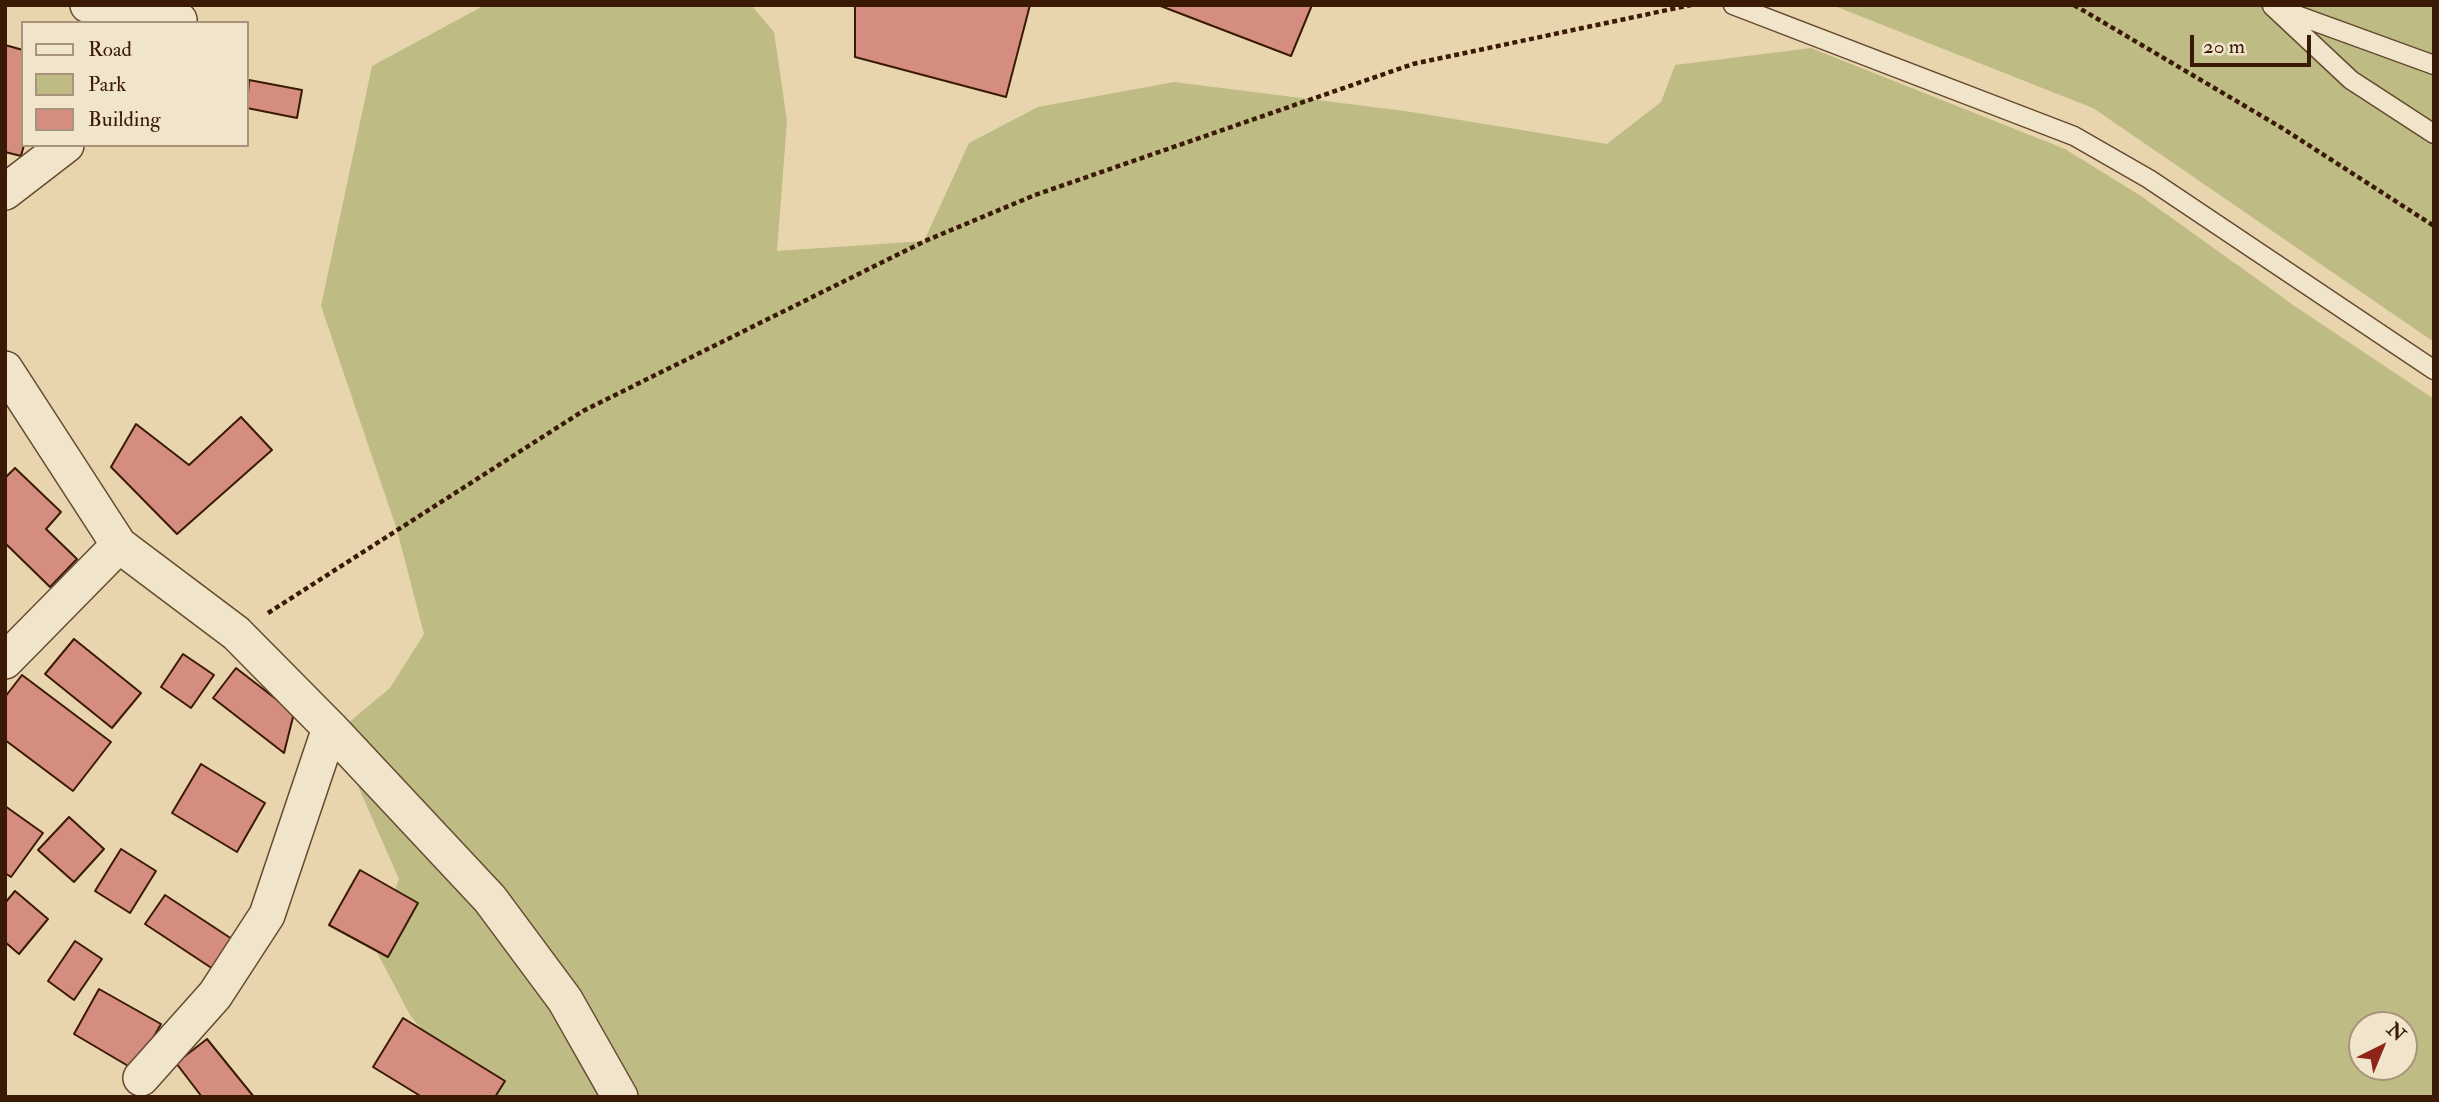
<!DOCTYPE html>
<style>
body{margin:0}
#map{position:relative;width:2439px;height:1102px;overflow:hidden;background:#e8d5ae;font-family:"IM FELL Double Pica",serif}
canvas{display:block}
.frame{position:absolute;inset:0;border:7px solid #3b1a05;pointer-events:none}
.legend{position:absolute;left:21px;top:21px;width:228px;height:126px;box-sizing:border-box;background:#f0e4ca;border:2px solid #a8937b;margin:0;padding:9px 12px;list-style:none;font-size:21px;color:#3b1a05}
.legend li{display:flex;align-items:center;gap:14px;height:35px}
.legend b{width:35px;border:2px solid #a8937b}
.north{position:absolute;left:2348px;top:1011px;width:70px;height:70px;box-sizing:border-box;background:#f0e4ca;border:2px solid #a8937b;border-radius:50%;rotate:43deg;font-size:19px;font-weight:700;line-height:28px;text-align:center;color:#3b1a05}
.north::after{content:'';display:block;margin:auto;width:24px;height:32px;background:#8f2418;clip-path:polygon(50% 0,100% 100%,50% 72%,0 100%)}
.scale{position:absolute;left:2190px;top:35px;width:121px;height:32px;box-sizing:border-box;border:4px solid #3b1a05;border-top:0;padding-left:9px;font-size:21px;line-height:24px;white-space:nowrap;color:#3b1a05;-webkit-text-stroke:5px #f0e4ca;paint-order:stroke}
</style>
<div id="map">
<canvas width="2439" height="1102"></canvas>
<div class="frame"></div>
<ul class="legend">
<li><b style="height:9px;background:#f0e4ca"></b>Road</li>
<li><b style="height:19px;background:#bebb85"></b>Park</li>
<li><b style="height:19px;background:#d48d7f"></b>Building</li>
</ul>
<div class="north">N</div>
<div class="scale">20 m</div>
</div>
<script>
const g = document.querySelector('canvas').getContext('2d');
g.lineJoin = 'round';
function fill(path, color) { g.fillStyle = color; g.fill(path, 'evenodd'); }
const shape = rows => new Path2D(rows.map(r => 'M' + r).join(''));
function trace(path, color, width, dash) { g.strokeStyle = color; g.lineWidth = width; g.lineCap = dash ? 'butt' : 'round'; g.setLineDash(dash || []); g.stroke(path); }
const green = shape([
 [485,5,751,5,774,32,787,121,777,251,924,241,969,143,1038,107,1174,82,1405,111,1607,144,1661,102,1675,65,1811,48,2065,149,2141,196,2296,307,2434,399,2434,1097,475,1097,410,1015,373,945,399,879,335,734,390,688,424,634,397,530,321,306,372,66],
 [2362,1025,2404,1025,2404,1067,2362,1067],
 [1832,5,2434,5,2434,342,2093,108]
]);
const building = shape([
 [855,5,1030,5,1006,97,855,57,855,5],
 [1158,5,1312,5,1291,56,1158,5],
 [5,45,23,50,24,145,21,156,5,152,5,45],
 [249,80,302,90,297,118,247,108,249,80],
 [241,417,272,450,177,534,111,467,136,424,189,465,241,417],
 [15,468,61,512,46,529,77,559,50,587,5,543,5,478,15,468],
 [74,639,141,693,112,728,45,674,74,639],
 [183,654,214,675,191,708,161,687,183,654],
 [236,668,294,713,284,753,213,698,236,668],
 [22,675,111,742,73,791,5,740,5,697,22,675],
 [201,764,265,803,237,852,172,813,201,764],
 [5,806,43,833,11,877,5,873,5,806],
 [69,817,104,849,74,882,38,850,69,817],
 [121,849,156,871,130,913,95,891,121,849],
 [360,870,418,903,388,957,329,925,360,870],
 [15,891,48,919,19,954,5,942,5,903,15,891],
 [165,895,232,939,213,969,145,924,165,895],
 [75,941,102,959,74,1000,48,981,75,941],
 [99,989,161,1024,135,1070,74,1034,99,989],
 [403,1018,505,1081,495,1097,422,1097,373,1067,403,1018],
 [207,1039,254,1097,202,1097,176,1063,207,1039]
]);
const path = shape([
 [2074,5,2282,128,2434,226],
 [268,613,583,411,925,241,1035,195,1413,64,1691,5]
]);
const lane = shape([
 [1733,5,2074,136,2149,179,2434,370],
 [2272,6,2351,80,2434,134],
 [2280,9,2434,65]
]);
const street = shape([
 [88,5,179,20],
 [5,192,66,145],
 [5,369,119,545,236,633,330,728,490,899,565,1000,620,1097],
 [5,661,119,545],
 [141,1078,215,995,267,915,330,728]
]);
fill(green, '#bebb85');
fill(building, '#d48d7f');
trace(building, '#3b1a05', 2);
trace(lane, '#66492f', 21);
trace(street, '#66492f', 38);
trace(path, '#3b1a05', 4.5, [5, 3.5]);
trace(lane, '#f0e4ca', 18);
trace(street, '#f0e4ca', 35);
</script>
